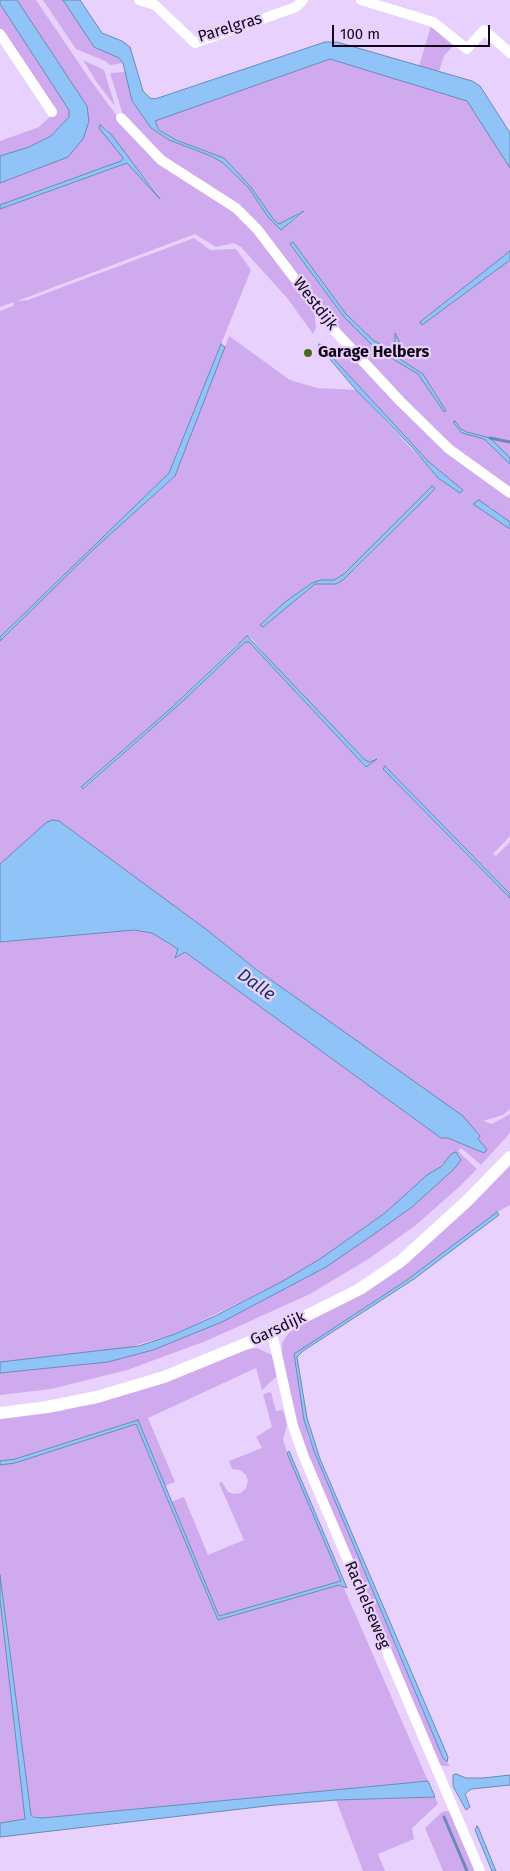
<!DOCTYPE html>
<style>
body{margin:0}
#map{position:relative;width:510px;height:1871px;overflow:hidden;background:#e9d1fd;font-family:"Fira Sans",sans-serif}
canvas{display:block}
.scale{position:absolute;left:332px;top:25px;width:158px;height:22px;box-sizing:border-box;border:2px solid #110618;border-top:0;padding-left:6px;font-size:15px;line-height:18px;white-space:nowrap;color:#110618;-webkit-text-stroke:4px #e9d1fd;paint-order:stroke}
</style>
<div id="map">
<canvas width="510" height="1871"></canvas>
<div class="scale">100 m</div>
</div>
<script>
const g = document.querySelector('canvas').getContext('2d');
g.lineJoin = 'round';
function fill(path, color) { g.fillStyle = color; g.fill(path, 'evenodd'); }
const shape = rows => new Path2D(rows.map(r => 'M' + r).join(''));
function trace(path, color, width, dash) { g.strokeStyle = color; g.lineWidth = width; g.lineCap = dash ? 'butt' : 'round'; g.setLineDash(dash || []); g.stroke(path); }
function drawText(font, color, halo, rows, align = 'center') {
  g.font = font + ' "Fira Sans",sans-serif'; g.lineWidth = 4.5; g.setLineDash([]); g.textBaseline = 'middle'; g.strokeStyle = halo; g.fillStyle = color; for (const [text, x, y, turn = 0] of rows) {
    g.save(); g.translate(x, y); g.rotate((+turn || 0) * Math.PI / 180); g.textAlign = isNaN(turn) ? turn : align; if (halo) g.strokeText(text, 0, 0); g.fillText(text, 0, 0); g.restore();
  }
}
const green = shape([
 [17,0,36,0,91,81,123,124,245,219,314,310,316,328,313,334,288,299,241,247,234,243,216,247,195,234,17,301,28,300,194,238,210,250,236,249,251,270,169,473,0,637,0,311,13,306,14,302,0,307,0,209,127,163,161,198,103,125,117,151,124,158,121,161,0,205,0,183,38,169,87,106],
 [43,0,63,0,94,47,119,58,123,63,110,65,105,61,76,49],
 [0,4,69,110,69,118,51,136,29,147,0,156,0,141,39,127,55,112,0,30],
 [431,26,453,46,444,56,439,71,419,66],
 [330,59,468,101,510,168,510,251,421,323,422,324,510,260,510,458,493,441,461,429,455,421,459,430,484,439,510,464,510,490,450,447,350,344,259,227,162,157,124,118,110,73,126,72,132,102,151,128,169,140,211,156,223,163,248,187,268,217,281,230,303,213,300,212,284,223,279,224,274,220,250,186,224,158,176,140,160,130,155,121],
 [293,242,346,314,373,340,388,349,395,344,395,337,399,345,392,354,423,374,446,411,418,374,376,349,344,317,290,244],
 [83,60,104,70,115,106,98,84],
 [229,336,290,380,317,388,356,390,442,481,460,493,462,490,429,462,320,344,349,353,400,404,510,496,510,522,497,514,491,507,473,504,510,529,510,836,493,854,496,856,510,842,510,894,385,767,428,815,510,898,510,1109,503,1115,483,1121,492,1124,510,1114,510,1133,481,1165,461,1148,458,1151,477,1169,459,1187,416,1225,370,1258,310,1294,206,1341,127,1370,51,1389,0,1395,0,1373,108,1362,153,1350,222,1322,326,1267,412,1207,453,1170,451,1154,442,1166,427,1175,385,1213,320,1259,283,1281,175,1334,126,1348,0,1362,0,942,134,930,152,933,178,949,176,958,185,952,441,1138,448,1138,483,1152,478,1139,480,1136,59,821,47,822,0,864,0,641,95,548,175,476],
 [432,486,435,488,355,569,329,584,315,584,261,624,285,602,312,583,321,580,334,580,344,575],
 [251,638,283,676,365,760,369,762,376,757,366,767,249,642,245,642,183,701,84,789,81,787,169,710,237,644],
 [510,1164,510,1205,497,1212,407,1280,294,1354,308,1436,443,1758,450,1766,443,1766,439,1764,299,1439,282,1353,282,1343,288,1334,297,1327,429,1243,456,1219],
 [257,1348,274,1356,278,1375,262,1390,256,1368,148,1418,175,1482,165,1486,138,1420,15,1459,0,1461,0,1419,60,1411,243,1350],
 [271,1392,276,1411,283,1410,287,1425,283,1439,287,1452,341,1581,221,1616,218,1614,171,1502,184,1497,208,1555,244,1540,219,1483,222,1482,228,1492,234,1494,241,1493,246,1488,248,1481,246,1475,240,1470,232,1469,229,1461,262,1448,256,1437,272,1427,263,1394],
 [136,1424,218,1620,336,1586,343,1586,428,1781,41,1818,31,1815,0,1575,0,1465,15,1463],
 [0,1599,25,1819,0,1823],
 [435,1797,438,1804,412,1828,414,1839,378,1854,385,1871,363,1871,336,1800],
 [448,1811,454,1816,478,1871,443,1871,425,1828,442,1812]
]);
const water = shape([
 [0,0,17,0,87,106,89,121,83,139,68,157,0,183,0,156,29,147,51,136,69,117,69,110,0,4,0,0],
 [63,0,80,0,102,33,122,41,130,47,143,91,150,98,155,99,325,42,337,42,472,81,480,86,510,133,510,168,467,101,330,59,155,121,159,130,176,140,224,158,250,186,274,220,279,224,304,211,281,230,268,217,248,187,223,163,211,156,169,140,151,128,132,101,123,63,119,58,94,47,63,0],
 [100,125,111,134,160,199,127,163,0,209,0,205,121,161,123,158,99,128,100,125],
 [293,242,346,314,373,340,388,349,395,344,395,333,400,343,392,354,423,374,446,411,444,412,418,374,376,349,344,317,290,244,293,242],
 [510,251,510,260,422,325,420,322,510,251],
 [221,344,225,347,175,476,95,548,0,641,0,637,169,473,221,344],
 [320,344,429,462,463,490,460,493,438,478,412,447,356,390,318,345,320,344],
 [455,421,461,429,467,432,490,438,510,458,510,464,484,439,462,433,453,422,455,421],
 [432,486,435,488,433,491,343,580,336,584,315,584,263,627,260,625,285,602,312,583,321,580,334,580,344,574,432,486],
 [479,500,510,522,510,529,473,504,479,500],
 [247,636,365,760,369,762,377,759,366,767,249,642,245,642,183,701,83,789,81,787,169,710,247,636],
 [385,766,510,894,510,898,383,769,385,766],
 [53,820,59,821,207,930,257,970,463,1116,480,1136,478,1139,487,1149,484,1153,448,1138,441,1138,185,952,175,958,178,949,152,933,134,930,0,942,0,864,47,822,53,820],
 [456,1152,461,1160,453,1170,412,1207,377,1232,326,1267,222,1322,153,1350,108,1362,0,1373,0,1362,139,1346,175,1334,215,1316,283,1281,320,1259,385,1213,427,1175,442,1166,451,1154,456,1152],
 [497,1212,499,1215,414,1279,303,1351,297,1357,307,1418,320,1459,448,1757,447,1762,443,1758,314,1451,304,1420,294,1354,407,1280,497,1212],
 [138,1420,219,1616,341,1581,287,1453,289,1451,347,1588,339,1585,218,1620,136,1424,15,1463,0,1465,0,1461,15,1459,138,1420],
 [0,1575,31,1815,34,1817,42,1818,428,1781,435,1797,336,1800,275,1805,0,1837,0,1823,25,1819,0,1599,0,1575],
 [456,1774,466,1778,483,1778,510,1775,510,1785,471,1789,465,1794,470,1807,466,1810,453,1786,453,1775,456,1774],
 [477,1826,478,1827,496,1871,492,1871,475,1830,477,1826]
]);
const stream = shape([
 [490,438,510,442],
 [444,1817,467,1871]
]);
const minor = shape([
 [139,0,155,5,195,43,296,7,303,0],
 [361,0,433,22,467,49,484,30,510,53],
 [0,34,52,112],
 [121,118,161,160,236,208,257,229,334,330,400,401,449,449,510,493],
 [272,1333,293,1426,304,1457,480,1871]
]);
const major = shape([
 [0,1413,47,1407,97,1397,164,1377,272,1333,360,1289,401,1261,467,1201,510,1157]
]);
const markers = [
 [308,353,5,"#49691f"]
];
const streetNames = [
 ["Parelgras",230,28,-17],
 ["Westdijk",315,304,52],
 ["Garsdijk",278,1329,-25],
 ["Rachelseweg",367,1605,67]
];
const poiNames = [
 ["Garage Helbers",318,353]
];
const waterNames = [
 ["Dalle",256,985,35]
];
fill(green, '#d0aaee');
fill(water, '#90c3f7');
trace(water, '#6a8ab4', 1);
trace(stream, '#6a8ab4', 3);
trace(minor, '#fff', 10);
trace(major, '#fff', 12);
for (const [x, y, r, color] of markers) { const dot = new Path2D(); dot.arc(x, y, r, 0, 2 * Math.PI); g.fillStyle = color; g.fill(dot); trace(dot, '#e9d1fd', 2); }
drawText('16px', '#110618', '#e9d1fd', streetNames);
drawText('bold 16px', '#110618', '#e9d1fd', poiNames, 'left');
drawText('italic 18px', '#0f3355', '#e9d1fd', waterNames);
</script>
